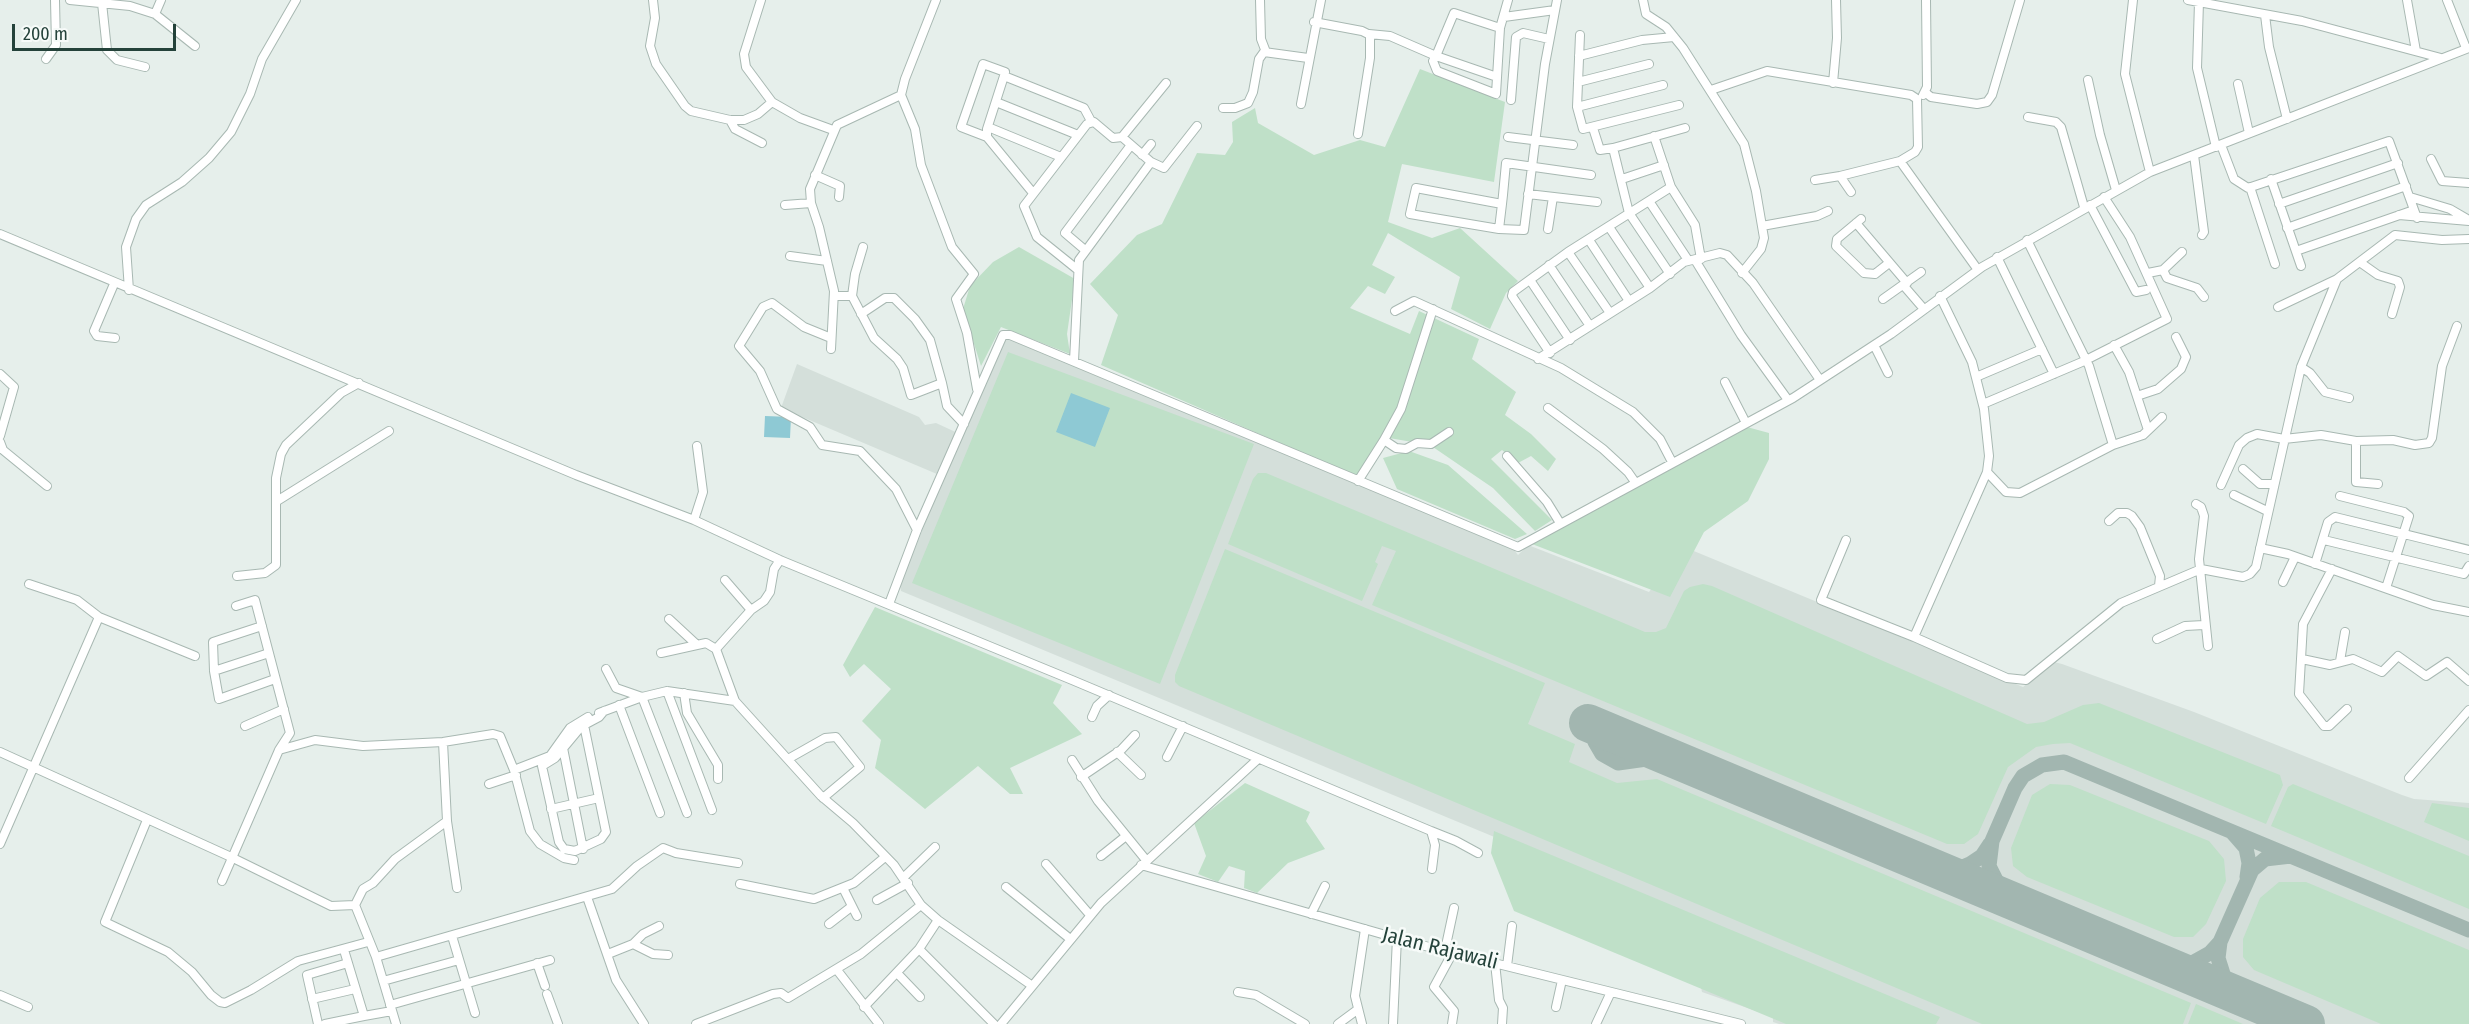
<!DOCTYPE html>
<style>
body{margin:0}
#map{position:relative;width:2469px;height:1024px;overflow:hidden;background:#e6efeb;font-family:"Fira Sans Condensed",sans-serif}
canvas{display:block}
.scale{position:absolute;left:12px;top:24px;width:164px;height:27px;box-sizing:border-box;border:3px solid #24423a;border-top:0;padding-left:8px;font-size:18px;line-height:21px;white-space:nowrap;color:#24423a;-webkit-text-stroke:4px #f7fbf9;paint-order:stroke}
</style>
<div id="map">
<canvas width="2469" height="1024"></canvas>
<div class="scale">200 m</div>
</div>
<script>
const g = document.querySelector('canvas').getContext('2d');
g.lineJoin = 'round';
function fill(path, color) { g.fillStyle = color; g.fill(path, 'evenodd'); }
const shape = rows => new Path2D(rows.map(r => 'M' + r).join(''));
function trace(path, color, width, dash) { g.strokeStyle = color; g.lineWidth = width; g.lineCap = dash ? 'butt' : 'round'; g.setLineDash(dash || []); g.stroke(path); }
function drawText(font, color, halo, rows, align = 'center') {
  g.font = font + ' "Fira Sans Condensed",sans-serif'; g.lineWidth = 5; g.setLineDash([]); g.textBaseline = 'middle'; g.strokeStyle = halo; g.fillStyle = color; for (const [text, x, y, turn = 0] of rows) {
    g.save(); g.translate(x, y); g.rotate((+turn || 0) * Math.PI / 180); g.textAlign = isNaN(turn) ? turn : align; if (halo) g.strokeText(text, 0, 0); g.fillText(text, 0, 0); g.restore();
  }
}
const built = shape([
 [1010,338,1512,547,1518,555,1528,545,1649,592,1655,584,1672,542,2023,687,2054,662,2062,664,2194,712,2402,795,2414,799,2469,803,2469,1024,1779,1024,1773,1022,1773,1017,1702,992,1700,983,1533,853,901,591,900,585,944,477,781,408,797,364,919,417,925,425,936,423,962,435,1000,344]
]);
const green = shape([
 [1420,69,1505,102,1494,182,1402,164,1388,222,1432,238,1460,228,1518,281,1506,293,1490,329,1451,309,1460,277,1388,233,1372,265,1395,277,1385,294,1368,286,1350,308,1410,334,1419,311,1479,339,1472,359,1516,392,1505,415,1531,434,1556,459,1548,471,1531,456,1518,463,1502,450,1491,459,1552,520,1535,531,1493,488,1430,445,1389,438,1358,477,1101,365,1118,315,1090,284,1137,235,1162,224,1197,153,1225,155,1233,142,1232,122,1255,108,1258,123,1314,155,1360,140,1385,147],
 [1019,247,1075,279,1067,334,1070,354,1001,327,981,366,963,309,970,286,993,262],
 [1008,352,1254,444,1160,684,912,583],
 [1747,427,1769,433,1769,459,1748,501,1704,532,1670,597,1532,544],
 [1409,451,1448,465,1527,534,1515,539,1397,489,1383,458],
 [1258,473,1266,473,1645,632,1656,632,1666,628,1684,591,1690,587,1703,584,1712,586,2027,724,2044,722,2083,705,2099,703,2280,775,2283,785,2266,824,2070,743,2053,744,2036,747,2008,767,1978,834,1964,844,1947,844,1372,605,1396,551,1382,546,1375,562,1378,564,1362,601,1228,544,1253,479],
 [1225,549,1545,683,1528,724,1575,744,1569,762,1617,783,1657,779,2191,1003,2183,1024,1982,1024,1179,686,1175,682,1175,675],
 [875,607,1062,685,1053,703,1082,734,1010,768,1023,794,1010,794,978,766,925,809,875,768,881,740,862,721,891,689,864,664,850,677,843,665],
 [1245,783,1310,812,1306,821,1325,849,1288,863,1257,893,1244,888,1245,871,1229,866,1218,882,1198,874,1206,856,1194,823],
 [2050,784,2070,785,2209,841,2224,859,2226,881,2206,924,2193,937,2174,937,2027,877,2013,866,2011,848,2032,795],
 [2293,784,2469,856,2469,909,2271,826,2288,787],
 [2432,803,2469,808,2469,841,2424,822],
 [1494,831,1940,1017,1936,1024,1786,1024,1514,911,1491,853],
 [2279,882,2306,882,2469,950,2469,1024,2381,1024,2254,970,2243,957,2243,939,2260,898],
 [2196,1004,2243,1024,2188,1024]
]);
const water = shape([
 [1071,393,1110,408,1095,447,1056,432],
 [765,416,791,417,790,438,764,437]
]);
const taxiway = shape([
 [1642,745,1627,732,1608,723,1598,727,1595,734,1595,742,1602,754,1618,763,1668,756],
 [2232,832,2246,848,2249,863,2247,877],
 [1939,870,1956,870,1970,864,1982,856,1990,844],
 [2005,898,1989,866,1992,841,2015,788,2023,776,2042,765,2064,762,2469,930],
 [2167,966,2192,963,2210,953,2220,942],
 [2244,998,2230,987,2224,977,2218,958,2220,942,2252,870,2265,859,2291,856]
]);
const runway = shape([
 [1588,723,2306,1024]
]);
const minor = shape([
 [70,0,130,6,155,14,195,46],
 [653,0,655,18,650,46,656,64,685,106,691,111,730,120,744,120,758,114,772,102],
 [761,0,744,54,746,67,772,102,800,118,833,130],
 [936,0,905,79,901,95,915,129,921,165,952,247,974,274,956,299,967,333,977,389],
 [1260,0,1261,39,1266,52],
 [1643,0,1646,14,1666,27,1683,48,1744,144,1756,191,1764,238,1761,249,1742,273],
 [2133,0,2125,74,2150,172],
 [2188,0,2302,21,2441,58],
 [2407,0,2416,51],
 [2447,0,2466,48],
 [2199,2,2197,68,2216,147],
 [102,3,107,50,117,60,145,67],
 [155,14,161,0],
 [2265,15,2269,47,2287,119],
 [1504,17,1555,10],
 [1314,22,1362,31,1370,35,1370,58,1358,134],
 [1369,34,1390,36,1436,56,1454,13,1500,28,1508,0],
 [1580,35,1577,107,1583,129,1679,105],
 [1579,56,1642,40,1674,37],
 [46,59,56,45,55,0],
 [1004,76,987,129,987,137,1033,193],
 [1497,77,1436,56,1433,61,1437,71,1496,94,1500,28],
 [2088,80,2100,135,2116,190],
 [1578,82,1649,64],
 [1833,83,1837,38,1836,0],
 [2238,84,2249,133],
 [1711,90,1767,71,1911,95,1917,99],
 [1926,93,1931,97,1977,104,1987,102,1992,95,2020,0],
 [1923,95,1927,87,1926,0],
 [1511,100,1516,37,1523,33,1549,39],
 [996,102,1078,135],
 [1301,104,1321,0],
 [1577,107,1663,85],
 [1223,108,1235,108,1248,103,1253,92,1259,59,1264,52,1308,58],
 [2028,117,2056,122,2061,127,2084,207],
 [730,120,735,129,762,143],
 [988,127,1061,157],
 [1593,128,1600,150,1613,148,1629,213,1670,274],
 [1654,136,1671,187,1695,225,1701,259],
 [987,137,961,127,983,64,1005,72,1004,76,1084,108,1091,121],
 [1122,137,1151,162,1164,168,1197,126],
 [1508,137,1573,145],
 [2221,145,2234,179,2248,188,2389,141,2417,218],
 [1613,148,1685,128],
 [1142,155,1151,144],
 [2194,155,2204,232,2202,235],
 [2431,159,2442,181,2469,183],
 [1900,161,1978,270],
 [815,175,840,186,839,197],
 [1622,179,1664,165],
 [2271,179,2301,266],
 [1815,180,1840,176],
 [2250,187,2275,264],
 [1851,192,1840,176,1900,161,1915,152,1918,147,1917,99],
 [1528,194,1597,202],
 [2410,197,2450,209,2469,220],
 [1649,201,1688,260],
 [1502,204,1416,188,1410,214,1499,229,1502,204,1503,195,1506,163,1591,175],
 [2279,204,2398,163],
 [785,205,811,203],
 [2090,205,2136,292,2146,290],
 [2399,215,2469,221],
 [1861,219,1837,239,1836,246,1864,273,1875,274,1889,263],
 [1856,223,1907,283],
 [1762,226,1817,216,1828,211],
 [1609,227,1650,288],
 [2287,228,2406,186],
 [1499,229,1524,230,1545,64,1557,0],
 [1548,229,1553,197],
 [0,234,576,475,694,520,780,560,1072,680,1431,831,1435,845,1432,869],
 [1589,240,1629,301],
 [2027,240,2089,366,2113,445],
 [1085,250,1065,233,1131,145],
 [2296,251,2414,210],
 [1568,252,1610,313],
 [790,256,827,261],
 [1997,257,2054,374],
 [1695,260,1741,335,1788,400],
 [2361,263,2378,275,2398,281,2400,287,2392,314],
 [1549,265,1590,326],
 [1078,270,1037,237,1024,206,1087,124,1094,122,1113,138,1122,137,1166,83],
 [2163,270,2182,252],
 [2148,273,2163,270,2167,278,2197,288,2204,297],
 [1530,280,1570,340],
 [114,284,94,331,97,336,115,338],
 [1904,286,1923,308],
 [129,290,126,247,136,219,146,205,182,182,209,158,231,132,250,94,262,59,296,0],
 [834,296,852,296,874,338,897,359,903,368,911,395,942,383,947,406,964,424],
 [852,296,855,274,863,247],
 [1883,299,1921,272],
 [2278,307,2337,279],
 [1395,311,1414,301,1561,368,1633,412,1660,439,1672,462],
 [861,314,885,298,894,298,915,319,930,340,942,383],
 [831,338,804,327,772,303,763,307,739,346,760,371,777,409,810,427,822,445,860,451,896,489,917,530],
 [1874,345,1888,373],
 [2114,345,2129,372,2148,430],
 [831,349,834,291,819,227,811,203,810,189,837,125,901,95],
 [1550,353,1512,296,1513,292,1568,252,1671,187],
 [1538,359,1650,288,1684,262,1720,253,1727,255,1753,283,1820,380],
 [1074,361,1079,260,1151,162],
 [2301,367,2310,373,2325,392,2349,398],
 [0,374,14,387,0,436],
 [1976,377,2042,349],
 [1725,382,1746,423],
 [2137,396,2158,389,2181,369,2186,357,2176,337],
 [1983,404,2082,362,2167,319,2130,237,2104,197],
 [1548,408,1603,449,1628,472,1635,482],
 [1384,440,1401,409,1433,309],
 [2356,441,2356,482,2378,484],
 [0,442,3,450,47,486],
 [1507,456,1547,502,1560,523],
 [2243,469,2260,484,2274,484],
 [1987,472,2006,492,2020,493,2113,445,2143,435,2162,417],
 [1358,481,1384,440,1396,448,1406,449,1417,443,1431,444,1449,432],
 [2221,485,2239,445,2247,438,2257,434,2284,439,2321,435,2356,441,2393,440,2415,445,2429,443,2432,438,2442,366,2457,326],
 [2234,495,2267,511],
 [2340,496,2404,512,2409,516,2386,588],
 [277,501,389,431],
 [2196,504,2201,507,2204,516,2199,559,2208,646],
 [694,520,703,492,697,446],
 [2109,521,2118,513,2127,513,2132,516,2140,527,2160,576,2159,586],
 [1846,540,1821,600,1914,637,1987,472,1989,456,1984,409,1972,362,1940,296],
 [2324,540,2464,574,2469,566],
 [2260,548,2288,554,2433,605,2469,612],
 [780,560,774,569,770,592,764,601,751,610,716,649,735,701,821,796,853,823,894,865,921,905,938,920,1031,985],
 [2315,564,2328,522,2335,517,2469,550],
 [2332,569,2303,624,2299,694,2324,726,2329,726,2347,709],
 [237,576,265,573,276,565,276,478,281,454,286,445,341,393,359,383],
 [725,580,751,610],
 [2283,582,2295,557],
 [29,584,77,600,99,617],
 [889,604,917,530,1003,335,1010,335,1518,547,1793,398,1891,334,1982,267,2150,172,2469,48],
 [236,606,255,600,290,733,279,750],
 [669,619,696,644],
 [262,626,213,642,214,671,219,699,275,679],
 [1914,637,2007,678,2026,680,2121,603,2201,569,2243,577,2250,574,2256,567,2301,367,2337,279,2395,235,2442,240,2469,239],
 [2157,639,2185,626,2204,625],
 [661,653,706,643,716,649],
 [2302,659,2330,665,2353,659,2382,672,2398,656,2426,676,2447,662,2469,681],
 [2340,661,2345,632],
 [606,669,616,688,642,697],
 [214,671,269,653],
 [667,691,712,810],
 [684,693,687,713,718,765,718,779],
 [642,697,687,813],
 [619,705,660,813],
 [599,713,642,697,667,691,735,701],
 [1092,717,1097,706,1109,695],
 [584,725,606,832,601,839,575,851,564,849,559,842,542,766,555,758,580,728,584,725,599,717,604,711],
 [245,726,284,709],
 [563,748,583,849],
 [0,752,231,857,331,906,355,905],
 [1117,752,1141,775],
 [1167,757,1183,726],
 [788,759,825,738,836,737,860,767,823,798],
 [1072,760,1098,801,1146,860],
 [514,770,550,756,570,728,588,717],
 [1081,777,1121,750,1135,735],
 [2409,778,2469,710],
 [489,784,516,775],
 [551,809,599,798],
 [147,820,105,922,168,952,192,972,211,995,220,1002,225,1003,251,990,298,961,368,942],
 [447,821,457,888],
 [1431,831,1456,841,1478,853],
 [0,844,99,617,195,656],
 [1101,856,1126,836],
 [1046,864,1090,915],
 [1141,865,1417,944,1741,1024],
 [904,877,935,847],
 [222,881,279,750,315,740,363,746,443,742,493,734,500,736,514,770,530,831,540,844,564,858,574,860],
 [740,884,814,899,854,883,885,857],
 [1006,887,1069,938],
 [843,888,857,916],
 [587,897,616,980,644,1024],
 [877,900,908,883],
 [355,905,363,889,373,883,395,859,447,821,443,742],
 [355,905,376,957,396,1024],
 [1311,914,1325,886],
 [829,924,851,907],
 [452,936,475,1013],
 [633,944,643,934,659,926],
 [919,949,994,1024],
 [1445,950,1454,908],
 [608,954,633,944,653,954,668,955],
 [376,957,612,889,637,866,663,848,676,853,738,863],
 [537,963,545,986],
 [1495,963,1499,1000,1503,1008,1502,1024],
 [1507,966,1512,926],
 [837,970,879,1024],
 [897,973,920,997],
 [383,981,459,960],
 [1238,992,1256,995,1305,1024],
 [547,994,558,1024],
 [0,995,28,1007],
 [312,999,355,989],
 [390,1005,550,960],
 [864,1007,919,949,938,920],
 [1556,1007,1562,980],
 [364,1016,392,1011],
 [318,1024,307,975,348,963],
 [325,1024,364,1016,344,950],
 [696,1024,773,994,781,993,788,998,861,954,921,905],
 [1001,1024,1101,903,1258,759],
 [1338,1024,1357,1010],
 [1362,1024,1355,996,1365,929],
 [1393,1024,1397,938],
 [1452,1024,1454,1011,1434,987,1453,952],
 [1596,1024,1611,992]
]);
const streetNames = [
 ["Jalan Rajawali",1440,949,14]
];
fill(built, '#d4dfda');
fill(green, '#bfe0c8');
fill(water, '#8ec9d4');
trace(taxiway, '#a2b6b0', 15);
trace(runway, '#a2b6b0', 38);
trace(minor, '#a8b8b2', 10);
trace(minor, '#fff', 8);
drawText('21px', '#24423a', '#f7fbf9', streetNames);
</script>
